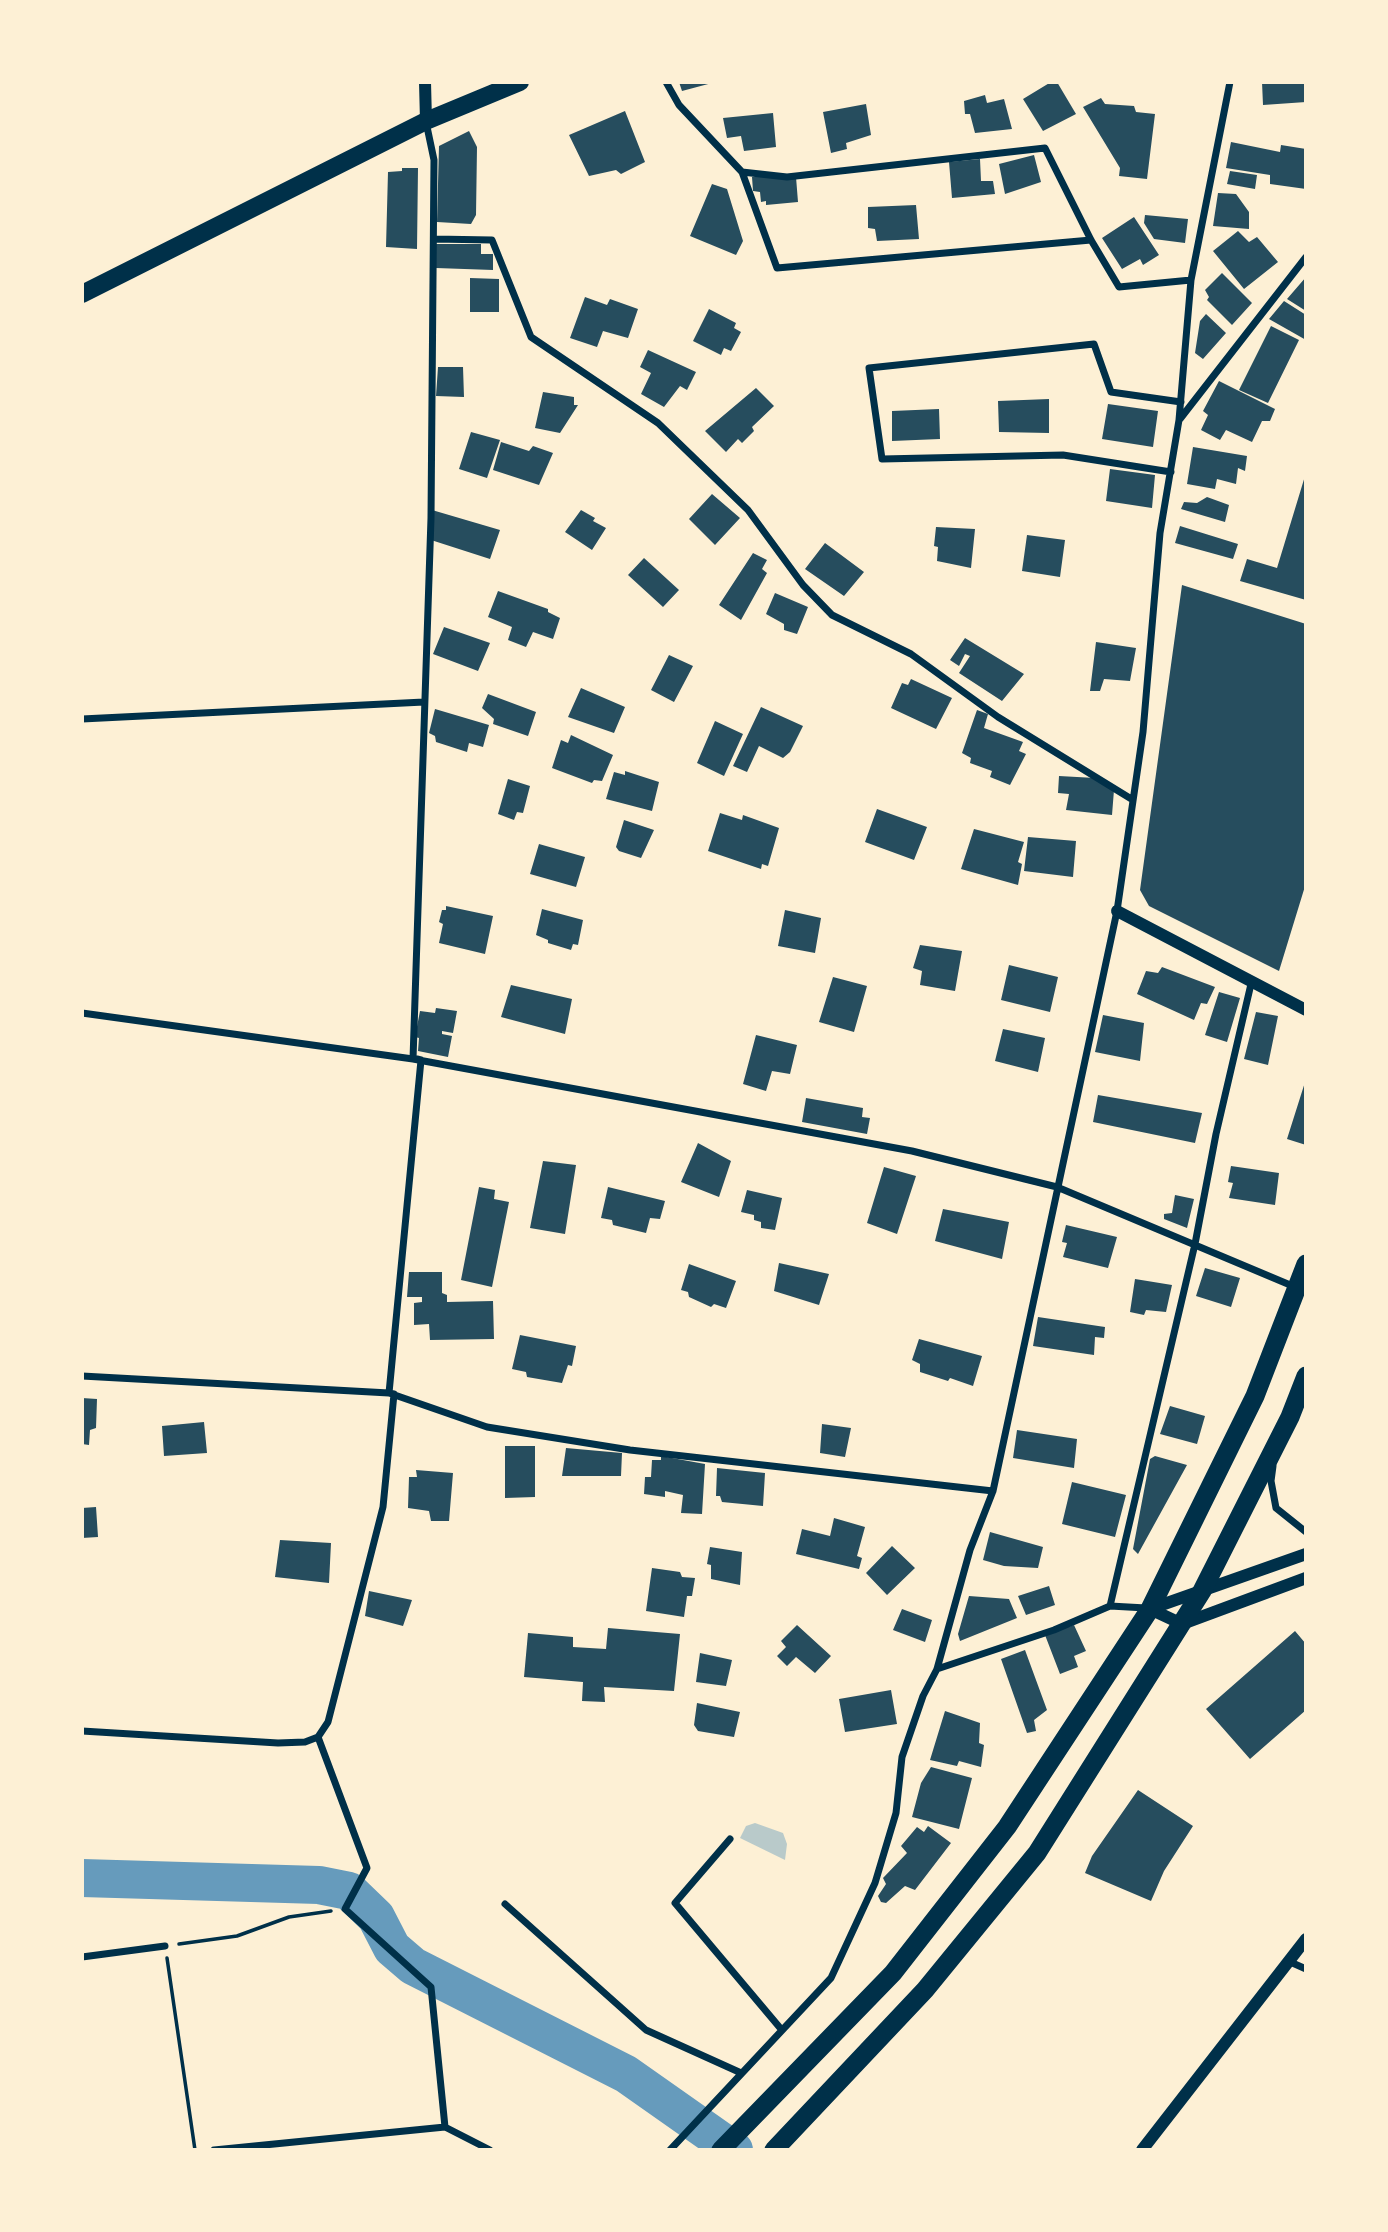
<!DOCTYPE html>
<style>
body{margin:0}
#map{position:relative;width:1388px;height:2232px;overflow:hidden;background:#fdf0d5;font-family:"Space Grotesk",sans-serif}
canvas{display:block}
.frame{position:absolute;inset:0;border:84px solid #fdf0d5;pointer-events:none}
</style>
<div id="map">
<canvas width="1388" height="2232"></canvas>
<div class="frame"></div>
</div>
<script>
const g = document.querySelector('canvas').getContext('2d');
g.lineJoin = 'round';
function fill(path, color) { g.fillStyle = color; g.fill(path, 'evenodd'); }
const shape = rows => new Path2D(rows.map(r => 'M' + r).join(''));
function trace(path, color, width, dash) { g.strokeStyle = color; g.lineWidth = width; g.lineCap = dash ? 'butt' : 'round'; g.setLineDash(dash || []); g.stroke(path); }
const green = shape([
 [755,1823,783,1833,787,1844,785,1860,740,1838,746,1826]
]);
const river = shape([
 [82,1878,319,1885,349,1891,376,1917,392,1948,413,1966,626,2074,734,2150]
]);
const building = shape([
 [679,82,712,82,712,83,682,91],
 [1051,82,1057,82,1076,114,1043,131,1023,99],
 [1262,82,1306,82,1306,102,1263,105],
 [985,95,987,103,1004,99,1012,129,975,133,970,114,965,114,964,101],
 [1101,98,1105,104,1134,106,1136,112,1155,114,1147,179,1119,176,1120,168,1083,107],
 [866,104,871,135,846,143,847,149,831,153,823,112],
 [625,111,645,162,621,174,616,170,589,176,569,135],
 [773,113,776,147,744,151,741,136,727,138,723,118],
 [469,131,477,147,476,215,471,224,437,222,439,146],
 [1231,142,1280,152,1281,145,1306,149,1306,189,1270,184,1270,175,1226,168],
 [1034,155,1041,182,1005,194,999,164],
 [980,159,981,181,993,181,995,194,952,198,949,162],
 [402,168,418,168,417,249,386,247,388,172,402,171],
 [1230,171,1257,175,1255,189,1227,184],
 [752,177,796,177,798,202,766,205,766,201,761,202,760,192,753,191],
 [712,184,727,189,743,241,736,255,690,236],
 [1218,193,1236,194,1249,212,1249,229,1213,226],
 [916,205,919,239,877,241,875,229,868,228,868,207],
 [1145,215,1188,219,1185,243,1154,239,1144,223],
 [1134,217,1159,255,1143,265,1140,259,1122,269,1102,238],
 [1238,231,1249,242,1257,237,1278,262,1244,289,1213,251],
 [436,244,481,244,481,254,493,254,493,270,436,268],
 [1222,273,1252,303,1232,325,1207,300,1209,297,1205,290],
 [1306,277,1306,311,1287,299],
 [470,278,499,279,499,312,470,312],
 [585,297,607,305,610,299,638,309,628,338,603,331,597,347,570,338],
 [1284,301,1306,315,1306,340,1269,319],
 [709,309,736,323,734,328,741,332,731,351,724,348,721,355,693,341],
 [1206,314,1226,333,1203,359,1195,353,1200,321],
 [1271,326,1299,340,1268,403,1239,390],
 [648,350,696,372,687,390,680,386,664,407,641,394,651,373,640,367],
 [438,367,463,367,464,397,436,396],
 [1219,381,1275,409,1270,421,1262,421,1252,442,1226,430,1220,440,1201,430,1208,415,1203,411],
 [756,388,774,406,752,427,754,431,742,443,738,439,726,452,705,431],
 [543,392,574,397,574,405,578,405,560,433,535,428],
 [1049,399,1049,433,999,432,998,401],
 [1108,404,1158,411,1153,447,1102,439],
 [939,409,940,439,892,441,892,411],
 [471,432,500,440,487,478,459,469],
 [501,442,529,451,533,446,553,453,539,485,493,470],
 [1193,447,1247,456,1245,471,1238,468,1236,484,1217,479,1215,489,1187,484],
 [1110,469,1155,475,1152,508,1106,501],
 [1305,476,1306,476,1306,600,1240,581,1247,559,1277,568],
 [712,494,740,518,715,545,689,519],
 [1207,497,1229,505,1225,522,1181,509,1184,502,1197,503],
 [432,510,500,530,490,559,431,540],
 [581,510,595,518,593,521,606,528,592,550,565,532],
 [1180,526,1238,544,1233,559,1175,543],
 [936,527,975,529,971,568,937,561,938,547,934,546],
 [1027,535,1065,540,1060,577,1022,571],
 [825,543,864,572,844,596,805,569],
 [753,553,767,560,762,569,767,573,741,620,719,605],
 [644,558,679,590,663,607,628,575],
 [1182,585,1306,624,1306,883,1279,971,1149,906,1140,890],
 [498,591,548,609,548,612,560,618,553,639,533,632,526,647,508,640,512,627,488,617],
 [775,593,808,607,797,634,784,630,784,624,766,614],
 [444,627,490,643,478,671,433,654],
 [965,638,1024,674,1002,701,959,673,970,656,965,654,959,666,950,660],
 [1096,642,1136,648,1130,681,1104,679,1100,691,1090,691],
 [669,655,693,666,674,702,651,690],
 [911,679,952,698,936,729,891,708,902,683,908,685],
 [581,688,625,707,614,733,568,717],
 [488,694,536,712,528,736,493,724,494,719,482,708],
 [761,707,803,726,790,752,783,758,759,746,747,772,733,766],
 [435,709,489,725,483,747,469,743,467,752,436,742,435,736,429,733],
 [977,710,988,714,984,728,1023,742,1019,751,1026,754,1010,785,990,777,992,771,970,763,971,758,962,753],
 [715,721,743,734,724,776,697,763],
 [571,735,613,755,602,781,594,780,592,783,552,768,561,740,568,743],
 [625,771,659,782,652,811,606,799,614,772,625,775],
 [1059,776,1095,778,1114,790,1112,815,1066,810,1069,794,1058,793],
 [508,779,530,786,523,813,517,812,514,820,498,814],
 [877,809,927,827,914,860,865,842],
 [720,813,742,820,743,815,779,828,768,866,762,864,761,869,708,851],
 [624,820,654,830,641,858,619,851,616,847],
 [974,829,1024,842,1018,862,1022,864,1018,885,961,869],
 [1028,837,1076,841,1073,877,1024,871],
 [539,844,585,857,576,887,530,874],
 [446,906,493,916,485,954,439,943,443,924,439,922,442,910,446,910],
 [542,909,583,920,578,945,573,944,571,950,548,943,548,940,536,935],
 [785,910,821,918,815,953,778,946],
 [920,945,962,951,955,991,920,985,922,971,913,968],
 [1009,965,1058,977,1050,1012,1001,1000],
 [1162,967,1215,987,1207,1004,1201,1003,1194,1020,1137,994,1146,971,1158,973],
 [833,977,867,986,854,1032,819,1022],
 [511,985,572,999,565,1034,501,1017],
 [1219,992,1240,998,1227,1042,1205,1035],
 [436,1008,457,1011,453,1033,442,1031,442,1034,452,1036,448,1057,418,1051,419,1038,415,1037,420,1011,435,1013],
 [1256,1012,1278,1016,1268,1065,1244,1059],
 [1103,1015,1144,1023,1140,1061,1095,1052],
 [1003,1029,1045,1038,1038,1072,995,1061],
 [756,1035,797,1045,790,1074,772,1071,766,1091,743,1084],
 [1306,1079,1306,1145,1287,1139],
 [1098,1095,1202,1113,1195,1143,1093,1122],
 [806,1098,863,1108,862,1117,870,1118,867,1134,802,1122],
 [698,1143,731,1161,719,1197,681,1182],
 [543,1161,576,1165,565,1234,530,1228],
 [1231,1166,1279,1173,1275,1205,1229,1198,1233,1183,1228,1182],
 [884,1167,916,1176,897,1234,867,1223],
 [479,1187,495,1190,494,1199,509,1202,492,1287,461,1280],
 [608,1187,665,1201,660,1219,650,1218,646,1233,613,1225,612,1220,601,1218],
 [747,1190,782,1198,775,1230,761,1228,761,1222,754,1220,754,1215,741,1212],
 [1175,1195,1194,1199,1187,1228,1164,1219,1164,1214,1172,1213],
 [943,1209,1009,1222,1002,1259,935,1241],
 [1066,1225,1117,1237,1108,1268,1063,1257,1067,1243,1062,1242],
 [779,1263,829,1274,819,1305,774,1291],
 [689,1264,736,1281,726,1308,714,1304,711,1307,689,1297,688,1292,681,1290],
 [1205,1268,1240,1278,1231,1307,1196,1296],
 [409,1272,442,1272,442,1293,447,1295,447,1302,493,1301,494,1339,430,1340,429,1324,414,1325,414,1303,422,1302,422,1297,407,1297],
 [1135,1279,1172,1285,1166,1312,1146,1310,1144,1315,1130,1312],
 [1038,1317,1105,1327,1104,1338,1095,1337,1094,1355,1033,1346],
 [520,1335,576,1346,572,1366,568,1365,562,1383,527,1377,526,1372,512,1369],
 [919,1339,982,1356,973,1386,950,1378,948,1381,920,1372,920,1364,912,1360],
 [82,1398,97,1399,96,1428,90,1430,89,1445,82,1444],
 [1170,1406,1205,1416,1197,1444,1160,1434],
 [204,1422,207,1453,164,1456,162,1426],
 [822,1424,851,1428,845,1457,820,1453],
 [1017,1430,1077,1439,1074,1468,1013,1458],
 [505,1446,535,1446,535,1497,505,1498],
 [566,1448,622,1453,621,1476,562,1476],
 [661,1456,705,1464,702,1514,681,1513,683,1495,665,1491,665,1497,644,1494,645,1477,651,1477,652,1460,661,1460],
 [1155,1456,1187,1465,1138,1554,1133,1549,1150,1459],
 [717,1468,765,1473,763,1506,722,1502,720,1496,716,1496],
 [416,1470,453,1473,449,1521,431,1521,429,1511,408,1508,409,1477,417,1477],
 [1072,1482,1126,1495,1115,1537,1062,1524],
 [96,1507,98,1537,82,1538,82,1508],
 [834,1518,865,1527,857,1556,862,1558,859,1569,796,1554,802,1529,830,1536],
 [990,1532,1043,1547,1038,1568,1004,1566,983,1560],
 [280,1540,331,1543,329,1583,275,1577],
 [892,1546,915,1568,887,1595,866,1573],
 [710,1547,742,1552,740,1585,711,1579,711,1565,707,1564],
 [652,1568,680,1572,682,1577,695,1578,692,1596,687,1596,684,1617,646,1611],
 [1049,1586,1055,1605,1026,1615,1018,1596],
 [369,1591,412,1600,403,1626,365,1616],
 [969,1596,1009,1599,1017,1618,960,1641,958,1634],
 [902,1609,932,1620,925,1642,893,1630],
 [797,1625,831,1656,815,1673,796,1657,787,1666,777,1656,786,1647,781,1641],
 [1074,1625,1086,1651,1074,1656,1078,1667,1060,1674,1045,1635],
 [608,1628,680,1634,674,1691,604,1687,605,1702,582,1701,583,1682,524,1677,528,1633,573,1637,573,1647,606,1649],
 [1295,1631,1306,1644,1306,1710,1250,1759,1206,1709],
 [1025,1650,1047,1710,1034,1720,1036,1731,1027,1733,1001,1659],
 [700,1653,732,1660,726,1686,696,1682],
 [891,1690,897,1724,845,1732,839,1699],
 [697,1703,740,1712,734,1737,698,1731,694,1725],
 [945,1711,980,1723,979,1743,984,1745,981,1767,959,1761,957,1766,930,1760],
 [931,1767,972,1778,959,1829,912,1817,921,1783],
 [1138,1790,1193,1826,1164,1871,1151,1901,1085,1873,1092,1856],
 [928,1826,951,1843,915,1890,905,1886,886,1903,881,1902,878,1896,886,1884,883,1878,907,1853,901,1846,917,1827,924,1832]
]);
const path = shape([
 [179,1944,237,1936,289,1917,331,1911],
 [167,1958,195,2150]
]);
const minor = shape([
 [666,82,679,105,742,172,777,268,1091,240],
 [742,172,787,177,1045,148,1091,240,1119,287,1191,280],
 [434,239,492,240,531,337,658,423,748,510,803,585,832,615,911,654,998,717,1133,800],
 [1180,419,1306,257],
 [1171,472,1063,455,882,459,869,368,1094,344,1111,392,1181,402],
 [82,719,424,702],
 [82,1013,413,1059,912,1151,1057,1187,1295,1287],
 [413,1059,431,518,434,160,426,122],
 [82,1376,389,1393,487,1427,630,1450,993,1491],
 [1273,1466,1271,1481,1276,1508,1306,1532],
 [1110,1606,1195,1244,1216,1134,1251,984],
 [937,1669,1054,1630,1110,1606,1146,1608],
 [82,1731,278,1743,305,1742,318,1737,328,1722,383,1507,394,1394,389,1393,421,1060,417,1059],
 [318,1737,367,1868,345,1909,431,1987,445,2127],
 [730,1839,675,1903,781,2029],
 [505,1904,646,2030,739,2072],
 [82,1957,165,1946],
 [1288,1961,1306,1969],
 [214,2150,445,2127,490,2150],
 [670,2150,831,1978,875,1883,896,1813,902,1757,923,1696,937,1669,970,1550,993,1491,1117,911,1143,732,1160,533,1179,420,1191,280,1230,82]
]);
const tertiary = shape([
 [425,82,426,121],
 [1117,911,1306,1010],
 [1150,1609,1182,1624,1306,1578],
 [1150,1609,1306,1554],
 [1142,2150,1306,1939]
]);
const primary = shape([
 [82,294,426,121,520,82]
]);
const trunk = shape([
 [721,2150,893,1973,1007,1827,1150,1609,1255,1396,1306,1264],
 [774,2150,925,1990,1037,1853,1202,1591,1290,1417,1306,1376]
]);
fill(green, '#b9caca');
trace(river, '#669bbc', 38);
fill(building, '#264d5e');
trace(path, '#003049', 3.5);
trace(minor, '#003049', 7);
trace(tertiary, '#003049', 12);
trace(primary, '#003049', 18);
trace(trunk, '#003049', 19);
</script>
